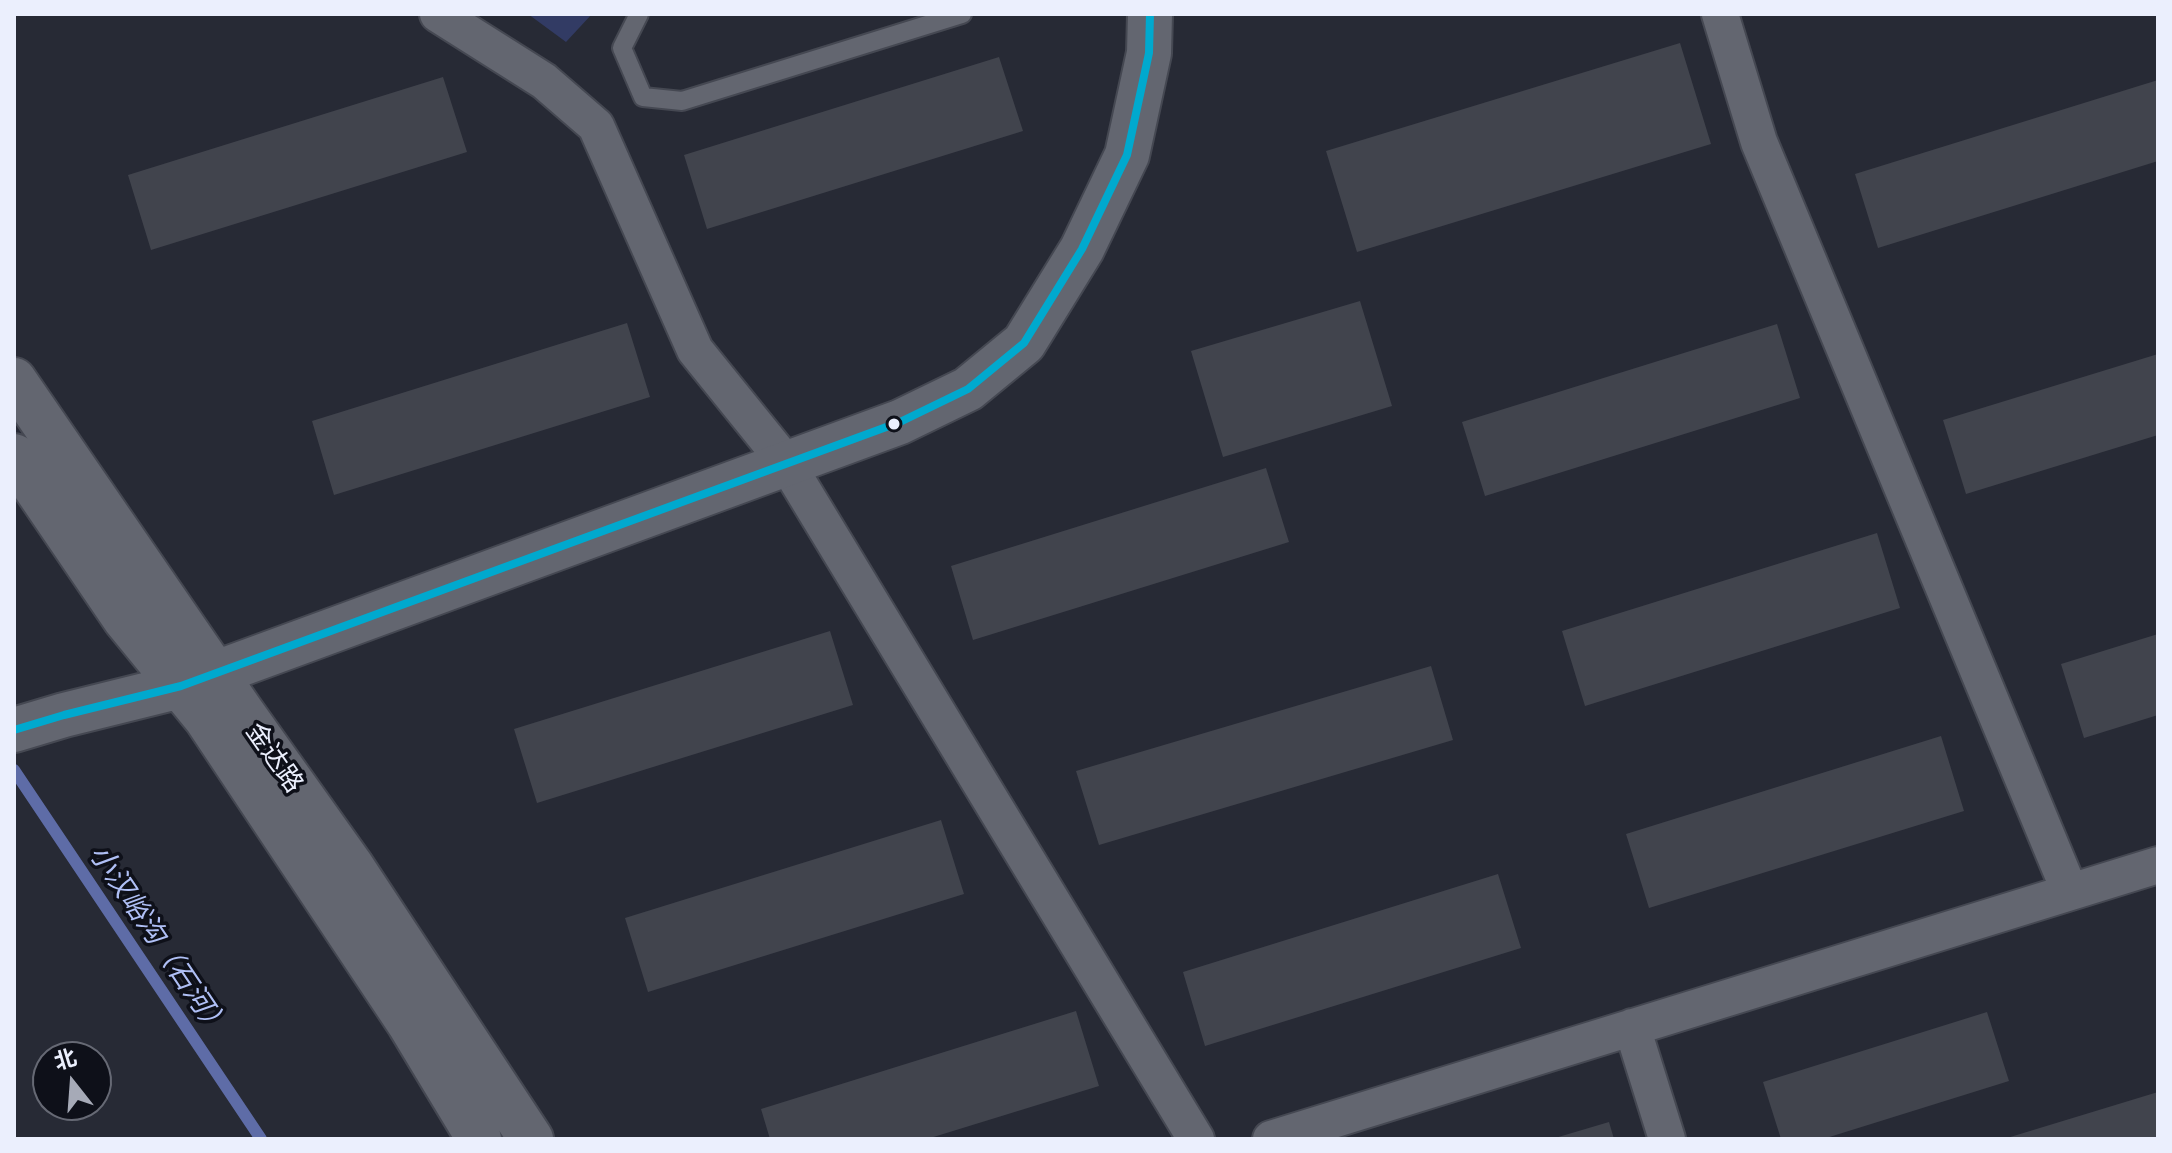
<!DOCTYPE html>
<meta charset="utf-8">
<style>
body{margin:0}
#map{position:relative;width:2172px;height:1153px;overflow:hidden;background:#272a35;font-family:Cabin,"Noto Sans SC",sans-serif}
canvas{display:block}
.frame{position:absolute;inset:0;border:16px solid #ebeffd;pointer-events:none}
.north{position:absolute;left:32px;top:1041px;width:80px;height:80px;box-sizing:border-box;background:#0e1019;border:2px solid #666974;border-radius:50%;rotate:343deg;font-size:22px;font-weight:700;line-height:32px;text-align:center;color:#ebeffd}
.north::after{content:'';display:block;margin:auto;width:28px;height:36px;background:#a6aab7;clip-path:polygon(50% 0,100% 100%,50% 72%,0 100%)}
</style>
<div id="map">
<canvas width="2172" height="1153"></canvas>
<div class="frame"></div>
<div class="north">北</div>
</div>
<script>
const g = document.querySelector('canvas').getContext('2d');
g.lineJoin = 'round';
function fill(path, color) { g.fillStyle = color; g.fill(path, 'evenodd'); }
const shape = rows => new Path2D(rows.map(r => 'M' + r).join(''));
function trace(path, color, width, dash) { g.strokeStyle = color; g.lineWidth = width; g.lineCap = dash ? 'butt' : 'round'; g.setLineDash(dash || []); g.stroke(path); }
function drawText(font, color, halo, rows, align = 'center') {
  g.font = font + ' Cabin,"Noto Sans SC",sans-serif'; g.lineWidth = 7; g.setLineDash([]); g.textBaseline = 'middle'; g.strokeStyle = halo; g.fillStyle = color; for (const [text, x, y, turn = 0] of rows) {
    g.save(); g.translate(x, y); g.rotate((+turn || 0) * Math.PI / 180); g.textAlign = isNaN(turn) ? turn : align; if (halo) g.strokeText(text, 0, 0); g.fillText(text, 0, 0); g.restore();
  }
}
const green = shape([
 [528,14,592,14,566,42]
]);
const stream = shape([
 [14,770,261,1139]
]);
const building = shape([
 [1680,43,1711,144,1357,252,1326,151],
 [999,57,1023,131,707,229,684,155],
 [443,77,467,152,151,250,128,175],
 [2158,80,2158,161,1878,248,1855,174],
 [1360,301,1392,406,1223,457,1191,351],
 [627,323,650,397,334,495,312,421],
 [1777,324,1800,398,1485,496,1462,422],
 [2158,354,2158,435,1966,494,1943,420],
 [1266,468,1289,542,973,640,951,566],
 [1877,533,1900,608,1585,706,1562,631],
 [830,631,853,705,537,803,514,729],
 [2158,634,2158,715,2084,738,2061,664],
 [1431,666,1453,740,1099,845,1076,771],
 [1941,736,1964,811,1649,908,1626,834],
 [941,820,964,894,648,992,625,918],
 [1498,874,1521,948,1205,1046,1183,972],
 [1076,1011,1099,1086,927,1139,770,1139,761,1109],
 [1987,1012,2009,1081,1823,1139,1781,1139,1763,1082],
 [2158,1092,2158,1139,2007,1139,2007,1138],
 [1609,1122,1614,1139,1555,1139,1555,1138]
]);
const service = shape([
 [639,14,622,48,643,97,682,101,962,14]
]);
const minor = shape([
 [438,14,544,81,596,126,695,350,787,464,1196,1139],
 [1720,14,1759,142,2070,892],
 [1632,1027,1667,1139],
 [1271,1139,2158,865]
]);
const tertiary = shape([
 [14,380,241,711,352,867,531,1139],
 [14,456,125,619,206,718,409,1023,479,1139],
 [14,730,64,715,181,686,900,422,968,389,1024,343,1082,249,1127,155,1149,53,1150,14]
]);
const bus1 = shape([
 [14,730,64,715,181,686,900,422,968,389,1024,343,1082,249,1127,155,1149,53,1150,14]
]);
const markers = [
 [894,424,7,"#ebeffd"]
];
const streetNames = [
 ["金达路",274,758,55]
];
const waterNames = [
 ["小汉峪沟（石河）",158,941,56]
];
fill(green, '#323b64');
trace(stream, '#5e6ca7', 12);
fill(building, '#41444d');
trace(service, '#454852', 22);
trace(minor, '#454852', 40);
trace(tertiary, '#454852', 48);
trace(service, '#636670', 18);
trace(minor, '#636670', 36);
trace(tertiary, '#636670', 44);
trace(bus1, '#00a9ce', 8);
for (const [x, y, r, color] of markers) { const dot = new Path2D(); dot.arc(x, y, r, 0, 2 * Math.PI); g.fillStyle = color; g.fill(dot); trace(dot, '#0e1019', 3); }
drawText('26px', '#ebeffd', '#0e1019', streetNames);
drawText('italic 28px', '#afbff5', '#0e1019', waterNames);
</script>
